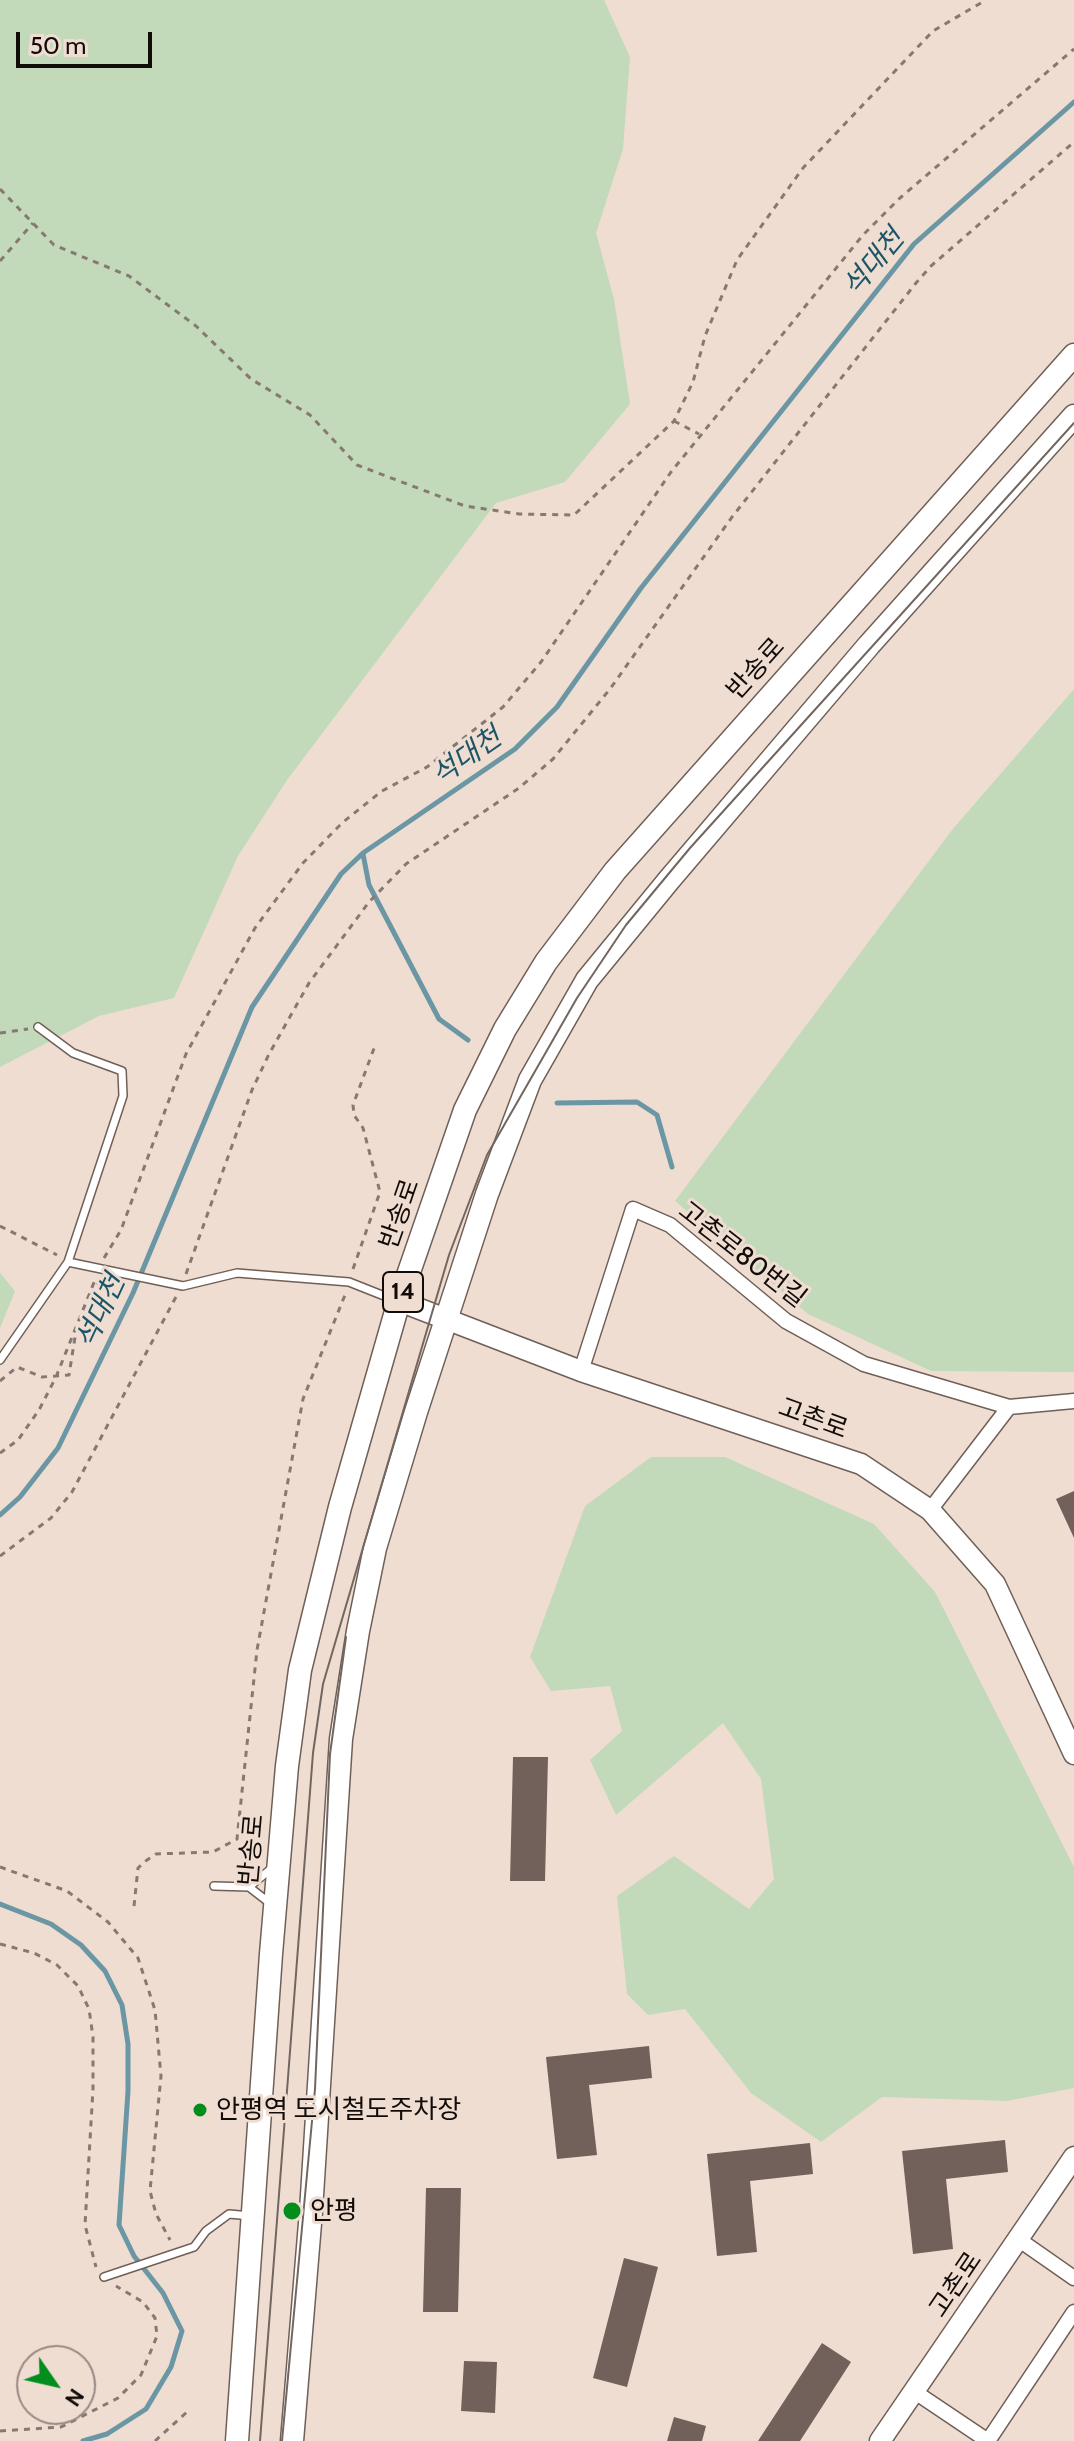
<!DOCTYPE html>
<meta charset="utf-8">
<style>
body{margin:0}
#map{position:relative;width:1074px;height:2441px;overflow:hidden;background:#f0ddd2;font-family:Cabin,sans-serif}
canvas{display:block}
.north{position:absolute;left:16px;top:2345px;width:80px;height:80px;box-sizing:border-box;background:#f0ddd2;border:2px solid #978982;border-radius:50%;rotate:124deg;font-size:22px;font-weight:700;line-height:32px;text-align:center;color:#120c09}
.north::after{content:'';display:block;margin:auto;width:28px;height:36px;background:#028d1d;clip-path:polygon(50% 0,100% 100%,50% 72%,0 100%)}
.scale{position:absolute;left:16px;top:32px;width:136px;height:36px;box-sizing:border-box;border:4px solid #120c09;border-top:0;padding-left:10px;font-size:24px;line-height:28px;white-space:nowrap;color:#120c09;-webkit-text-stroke:6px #f0ddd2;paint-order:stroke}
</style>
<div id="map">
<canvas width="1074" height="2441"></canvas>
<div class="north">N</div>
<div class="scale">50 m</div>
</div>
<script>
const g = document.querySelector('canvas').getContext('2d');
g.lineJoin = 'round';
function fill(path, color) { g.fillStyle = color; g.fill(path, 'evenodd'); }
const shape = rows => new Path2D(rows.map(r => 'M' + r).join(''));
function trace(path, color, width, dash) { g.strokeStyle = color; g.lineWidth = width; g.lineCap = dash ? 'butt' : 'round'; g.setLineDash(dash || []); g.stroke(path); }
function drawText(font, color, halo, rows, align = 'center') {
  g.font = font + ' Cabin,"Noto Sans KR",sans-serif'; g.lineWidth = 6; g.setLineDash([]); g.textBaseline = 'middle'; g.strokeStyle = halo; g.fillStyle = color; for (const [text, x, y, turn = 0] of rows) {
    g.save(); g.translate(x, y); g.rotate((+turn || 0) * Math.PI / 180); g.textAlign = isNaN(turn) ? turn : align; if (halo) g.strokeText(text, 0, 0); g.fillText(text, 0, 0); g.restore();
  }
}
const green = shape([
 [0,0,604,0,630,57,623,149,596,233,614,299,630,404,565,482,496,503,287,780,238,856,174,998,99,1016,0,1067],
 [1074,689,1074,1372,931,1371,808,1314,675,1201,952,830],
 [0,1273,15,1291,0,1328],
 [651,1457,725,1457,874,1524,935,1592,1074,1867,1074,2088,1007,2101,882,2097,821,2142,751,2093,685,2009,648,2015,627,1994,617,1896,674,1856,749,1909,774,1879,761,1779,723,1723,616,1815,590,1760,622,1731,610,1686,551,1691,530,1657,585,1506]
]);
const stream = shape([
 [363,854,369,885,439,1019,468,1040],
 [557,1103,637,1102,657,1115,672,1167],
 [0,1515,20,1497,58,1448,133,1293,252,1007,341,874,363,853,515,749,557,707,641,588,914,244,1074,102],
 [0,1904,51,1924,81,1945,105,1971,122,2005,128,2044,128,2091,119,2225,134,2256,163,2293,182,2331,171,2367,146,2409,107,2434,83,2441]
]);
const building = shape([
 [1074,1491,1074,1538,1056,1499],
 [513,1757,548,1757,545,1881,510,1881],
 [649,2046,652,2078,589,2085,597,2155,557,2159,546,2057],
 [1005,2140,1008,2172,946,2179,953,2249,913,2254,902,2151],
 [810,2143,813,2174,750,2181,757,2252,717,2256,707,2154],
 [426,2188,461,2188,458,2312,423,2312],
 [624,2258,658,2267,627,2387,593,2378],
 [822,2343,851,2362,800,2441,758,2441],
 [464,2361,497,2362,495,2413,461,2411],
 [674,2417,706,2426,702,2441,667,2441]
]);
const path = shape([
 [0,189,54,245,129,276,196,326,251,379,310,415,357,465,465,506,519,514,574,515,674,421,693,382,705,336,737,260,803,168,933,31,986,0],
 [0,261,33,223],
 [674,421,699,434],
 [0,1033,28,1029],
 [0,1226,57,1255],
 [104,1258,121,1230,186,1054,255,928,303,863,342,823,382,791,427,767,503,707,541,662,671,472,863,235,900,198,1074,49],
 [353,1269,380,1192,363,1128,354,1115,353,1105,376,1043],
 [186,1274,252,1090,269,1054,309,983,369,902,406,864,519,788,553,759,610,689,732,517,916,283,931,266,1074,142],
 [91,1295,99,1281],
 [0,1381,17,1367,42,1377,69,1375,76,1331],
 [0,1453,18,1440,39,1410,56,1377,95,1280],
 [0,1556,51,1518,72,1492,177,1295],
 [0,1867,67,1891,108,1922,138,1958,155,2010,161,2076,150,2191,156,2214,170,2240],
 [134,1906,138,1868,147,1860,156,1854,213,1852,237,1839,257,1650,303,1399,345,1295],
 [0,1944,34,1953,57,1965,78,1986,89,2009,93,2037,93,2089,85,2225,96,2267],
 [0,2431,61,2427,118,2398,141,2375,157,2336,155,2318,143,2302,116,2286],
 [155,2441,188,2411]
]);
const lane = shape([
 [38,1027,73,1053,122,1071,123,1096,68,1262,183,1286,237,1273,349,1282,397,1301],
 [0,1360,68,1262],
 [214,1886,249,1887,271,1904],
 [249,1887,272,1868],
 [104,2277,194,2247,206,2231,229,2214,251,2216]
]);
const street = shape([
 [581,1371,633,1209,670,1225,786,1321,864,1364,1009,1407,1074,1401],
 [930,1510,1009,1407],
 [1018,2239,1074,2278],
 [915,2392,988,2441,1074,2312]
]);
const secondary = shape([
 [399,1301,581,1371,861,1464,930,1510,995,1584,1074,1754],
 [880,2441,1074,2157]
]);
const primary = shape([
 [237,2441,271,1954,287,1766,300,1670,340,1507,399,1301,465,1110,505,1029,546,962,615,871,1074,355],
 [292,2441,311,2211,341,1739,358,1631,375,1548,416,1412,487,1194,530,1080,587,980,669,880,869,645,1074,416]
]);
const tram = shape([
 [260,2441,313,1753,323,1684,449,1255,487,1155,577,998,626,925,690,848,1074,423],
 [282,2441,315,2089,330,1754,346,1637]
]);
const markers = [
 [200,2110,8,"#028d1d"],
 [292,2211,10,"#028d1d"]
];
const shields = [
 [403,1292,40]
];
const shieldNames = [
 ["14",403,1292]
];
const streetNames = [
 ["반송로",756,669,-48],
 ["반송로",400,1214,-71],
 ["고촌로80번길",742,1255,38],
 ["고촌로",813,1419,20],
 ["반송로",252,1850,-85],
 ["고촌로",956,2285,-56]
];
const poiNames = [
 ["안평역 도시철도주차장",216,2110],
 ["안평",310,2211]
];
const waterNames = [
 ["석대천",874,263,-50],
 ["석대천",467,757,-35],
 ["석대천",101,1312,-65]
];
fill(green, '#c2d9ba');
trace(stream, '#6b97a5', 5);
fill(building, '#72605a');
trace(lane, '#6f5f56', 10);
trace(street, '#6f5f56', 17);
trace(secondary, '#6f5f56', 23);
trace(primary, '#6f5f56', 25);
trace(path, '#867972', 3, [6, 6]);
trace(lane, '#fff', 7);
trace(street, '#fff', 14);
trace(secondary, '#fff', 20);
trace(primary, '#fff', 22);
trace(tram, '#726660', 2);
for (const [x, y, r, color] of markers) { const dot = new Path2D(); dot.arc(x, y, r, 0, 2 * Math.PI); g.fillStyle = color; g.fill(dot); trace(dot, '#f0ddd2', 3); }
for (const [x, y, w] of shields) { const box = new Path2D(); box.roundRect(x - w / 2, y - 20, w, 40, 6); g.fillStyle = '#f0ddd2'; g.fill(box); trace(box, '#120c09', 2); }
drawText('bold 24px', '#120c09', null, shieldNames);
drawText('26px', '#120c09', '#f0ddd2', streetNames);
drawText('26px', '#120c09', '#f0ddd2', poiNames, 'left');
drawText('italic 28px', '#1a5667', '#f0ddd2', waterNames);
</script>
